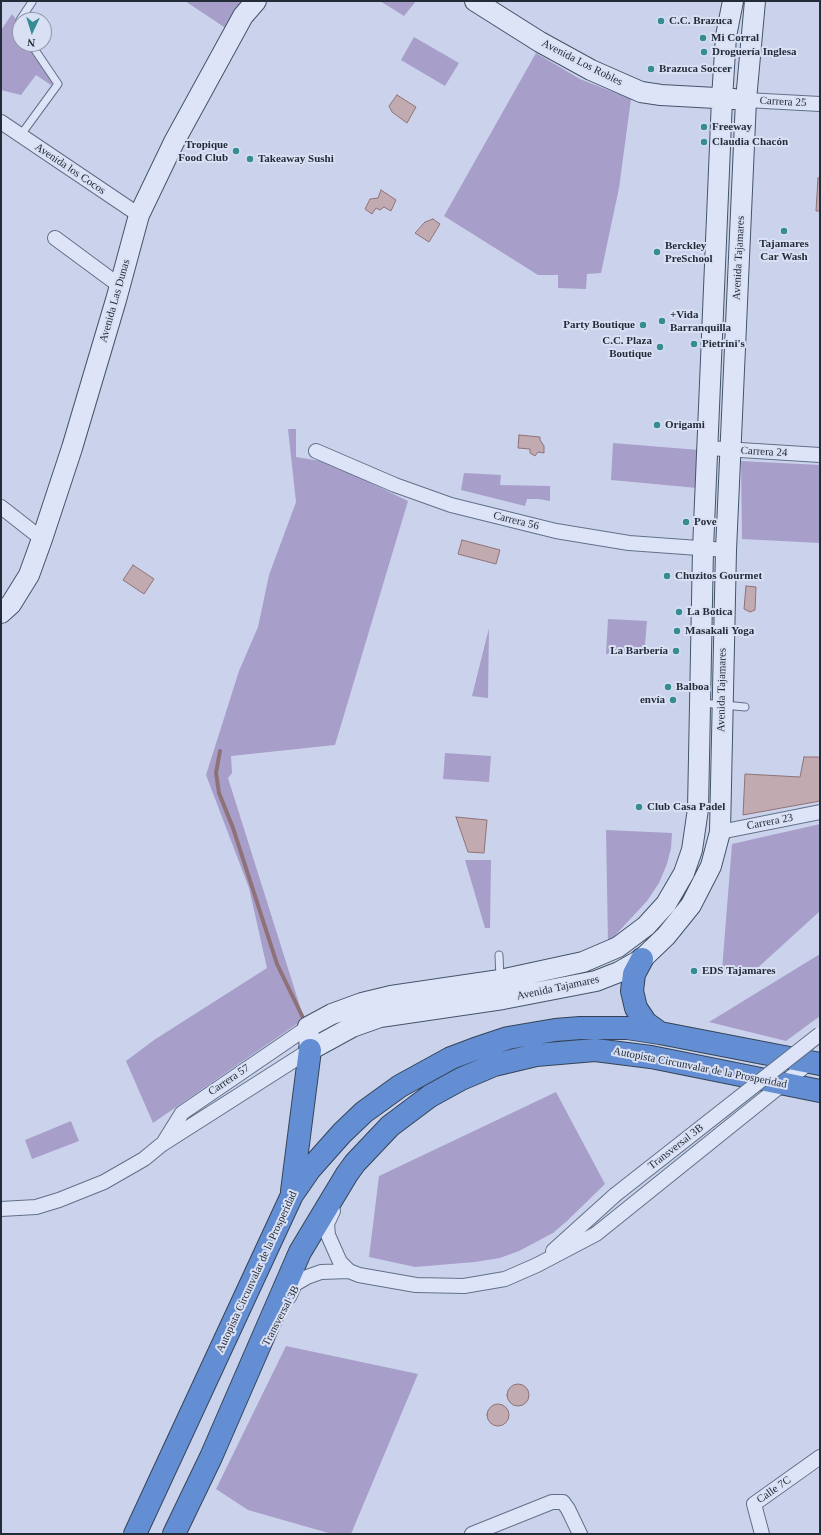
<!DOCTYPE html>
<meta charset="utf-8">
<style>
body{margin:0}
#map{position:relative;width:821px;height:1535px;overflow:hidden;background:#cbd3ec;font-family:"Times New Roman",serif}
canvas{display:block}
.frame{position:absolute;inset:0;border:2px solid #222d39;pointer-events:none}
.north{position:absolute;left:12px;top:12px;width:40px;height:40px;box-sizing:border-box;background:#dae0f4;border:1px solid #9098a9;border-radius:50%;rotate:184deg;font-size:11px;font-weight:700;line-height:16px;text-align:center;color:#222d39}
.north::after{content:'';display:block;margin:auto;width:14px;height:18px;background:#358d92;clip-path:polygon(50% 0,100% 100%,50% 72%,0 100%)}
</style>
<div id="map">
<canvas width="821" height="1535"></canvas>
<div class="frame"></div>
<div class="north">N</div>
</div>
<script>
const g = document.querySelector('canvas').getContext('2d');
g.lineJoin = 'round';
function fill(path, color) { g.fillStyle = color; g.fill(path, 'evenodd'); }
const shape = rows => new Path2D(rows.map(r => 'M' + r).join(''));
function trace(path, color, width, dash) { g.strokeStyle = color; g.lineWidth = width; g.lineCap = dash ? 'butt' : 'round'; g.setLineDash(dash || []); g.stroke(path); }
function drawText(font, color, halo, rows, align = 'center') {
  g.font = font + ' "Times New Roman",serif'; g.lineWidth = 4; g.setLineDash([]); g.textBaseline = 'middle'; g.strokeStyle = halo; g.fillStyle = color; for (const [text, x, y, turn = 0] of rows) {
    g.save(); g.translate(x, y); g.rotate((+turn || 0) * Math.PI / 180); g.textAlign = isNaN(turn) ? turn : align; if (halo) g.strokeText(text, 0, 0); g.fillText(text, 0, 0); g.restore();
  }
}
const green = shape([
 [185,1,248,1,227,29],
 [380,1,416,1,404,16],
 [12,14,20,25,20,44,34,44,54,71,56,78,51,85,36,75,21,95,1,90,1,30],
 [414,37,459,63,445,86,401,60],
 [536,53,580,79,631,99,619,188,601,273,587,274,586,289,558,288,558,275,538,275,444,216],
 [288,429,296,429,296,457,327,462,408,501,335,745,231,756,232,773,228,778,304,1019,153,1123,126,1061,154,1040,267,968,249,888,206,775,239,671,258,627,269,575,296,502],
 [613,443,699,450,697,488,611,480],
 [741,461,820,465,820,543,742,539],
 [464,473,501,475,500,485,550,486,550,501,538,499,527,499,525,506,461,490],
 [608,619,647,621,644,656,606,654],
 [489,628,488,698,471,696,472,696],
 [445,753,491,756,489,782,443,779],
 [820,824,820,911,752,973,722,970,732,844],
 [606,830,672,833,671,848,667,864,659,883,647,901,608,943],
 [465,860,491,860,490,928,485,928],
 [820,954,820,1016,786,1041,709,1022],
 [556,1092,605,1184,567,1221,553,1233,519,1251,500,1258,475,1262,415,1267,369,1257,379,1176],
 [71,1121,79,1141,32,1159,25,1140],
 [286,1346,418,1374,351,1534,332,1534,248,1510,216,1489]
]);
const water = shape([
 [397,95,416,107,407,123,392,112,389,106,397,95],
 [818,178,820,178,820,211,816,211,818,178],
 [381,190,396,200,391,211,384,207,380,210,376,208,372,214,365,209,370,199,378,198,381,190],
 [433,219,440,224,429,242,415,233,425,222,433,219],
 [519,435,540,437,540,440,544,446,544,453,538,452,535,456,530,453,530,449,518,448,519,435],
 [462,540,500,550,496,564,458,554,462,540],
 [133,565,154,579,144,594,123,580,133,565],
 [746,586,756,587,755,610,750,612,744,609,746,586],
 [804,757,820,757,820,801,743,815,745,774,800,777,804,757],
 [456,817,487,820,484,853,468,852,456,817],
 '507 1395a11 11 0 1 1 22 0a11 11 0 1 1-22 0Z',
 '487 1415a11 11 0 1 1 22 0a11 11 0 1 1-22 0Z'
]);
const stream = shape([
 [220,751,216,773,219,793,233,828,277,964,305,1022]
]);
const lane = shape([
 [20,20,32,2],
 [20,136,58,84,31,44],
 [702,703,745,707],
 [499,955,500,978]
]);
const street = shape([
 [746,100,820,104],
 [1,122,139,215],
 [55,238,120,286],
 [708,448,820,455],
 [316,451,395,485,451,505,556,531,629,543,726,550],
 [1,507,42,539],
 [720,832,820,812],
 [164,1142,182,1113,308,1027],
 [1,1209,36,1207,59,1200,104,1182,144,1159,161,1145,310,1050],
 [333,1211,327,1224,328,1235,340,1262,349,1271],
 [553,1251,615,1195],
 [289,1297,295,1284,307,1277,321,1272,349,1271,359,1275,416,1285,464,1286,505,1279,537,1265,596,1234,810,1062],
 [472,1534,552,1502,563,1502,568,1509,580,1534],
 [762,1534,754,1504,820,1457]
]);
const secondary = shape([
 [475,1,540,42,591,70,641,92,661,95,734,99],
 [733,1,726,36,722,99,703,549,698,809,692,850,684,873,666,904,646,926,618,947,583,962,500,980,391,996,362,1003,332,1014,308,1027,310,1050,352,1027,380,1017,503,999,596,981,619,972,642,959,666,936,691,905,711,866,720,832,726,550,746,100,755,1],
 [1,613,11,604,29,575,42,539,72,448,116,300,139,215,174,142,243,16,256,1]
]);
const highway = shape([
 [642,959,634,974,632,991,636,1008,646,1023,660,1033],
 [292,1191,310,1050],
 [135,1534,292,1195,310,1169,342,1133,364,1112,400,1086,451,1058,475,1049,508,1038,555,1030,580,1028,627,1028,660,1033,820,1064],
 [174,1534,211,1457,300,1252,347,1174,355,1163,390,1126,430,1096,461,1079,494,1065,536,1055,595,1050,651,1057,820,1091]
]);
const streetBridge = shape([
 [615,1195,820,1034]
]);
const markers = [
 [661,21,4,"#358d92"],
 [703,38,4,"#358d92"],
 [704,52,4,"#358d92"],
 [651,69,4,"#358d92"],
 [704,127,4,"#358d92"],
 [704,142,4,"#358d92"],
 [236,151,4,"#358d92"],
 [250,159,4,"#358d92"],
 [784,231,4,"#358d92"],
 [657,252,4,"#358d92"],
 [662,321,4,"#358d92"],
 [643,325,4,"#358d92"],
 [694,344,4,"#358d92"],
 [660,347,4,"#358d92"],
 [657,425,4,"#358d92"],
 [686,522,4,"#358d92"],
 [667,576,4,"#358d92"],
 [679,612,4,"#358d92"],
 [677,631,4,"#358d92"],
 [676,651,4,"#358d92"],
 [668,687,4,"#358d92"],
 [673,700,4,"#358d92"],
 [639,807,4,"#358d92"],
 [694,971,4,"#358d92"]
];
const poiNames = [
 ["C.C. Brazuca",669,21],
 ["Mi Corral",711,38],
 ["Droguería Inglesa",712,52],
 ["Brazuca Soccer",659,69],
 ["Freeway",712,127],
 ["Claudia Chacón",712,142],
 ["Tropique",228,145,"right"],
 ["Food Club",228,158,"right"],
 ["Takeaway Sushi",258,159],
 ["Tajamares",784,244,"center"],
 ["Car Wash",784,257,"center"],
 ["Berckley",665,246],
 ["PreSchool",665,259],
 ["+Vida",670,315],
 ["Barranquilla",670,328],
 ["Party Boutique",635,325,"right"],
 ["C.C. Plaza",652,341,"right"],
 ["Boutique",652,354,"right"],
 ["Pietrini's",702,344],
 ["Origami",665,425],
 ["Pove",694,522],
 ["Chuzitos Gourmet",675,576],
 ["La Botica",687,612],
 ["Masakali Yoga",685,631],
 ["La Barbería",668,651,"right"],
 ["Balboa",676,687],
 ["envía",665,700,"right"],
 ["Club Casa Padel",647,807],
 ["EDS Tajamares",702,971]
];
const streetNames = [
 ["Avenida Los Robles",582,63,27],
 ["Carrera 25",783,102,3],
 ["Avenida los Cocos",70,169,34],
 ["Avenida Tajamares",739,258,-87],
 ["Avenida Las Dunas",115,301,-74],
 ["Carrera 24",764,452,3],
 ["Carrera 56",516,521,14],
 ["Avenida Tajamares",722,690,-89],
 ["Carrera 23",770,822,-11],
 ["Avenida Tajamares",558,988,-12],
 ["Autopista Circunvalar de la Prosperidad",700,1068,11],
 ["Carrera 57",229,1080,-34],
 ["Transversal 3B",676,1147,-38],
 ["Autopista Circunvalar de la Prosperidad",257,1272,-65],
 ["Transversal 3B",281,1316,-62],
 ["Calle 7C",774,1490,-35]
];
fill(green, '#a79fca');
fill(water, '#c1abb0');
trace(water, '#8f7277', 1);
trace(stream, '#8f7277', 4);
trace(lane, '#607088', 9);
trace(street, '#607088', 16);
trace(secondary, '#43546a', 22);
trace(highway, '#344456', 24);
trace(lane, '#dee4f7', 7);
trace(street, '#dee4f7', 14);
trace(secondary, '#dee4f7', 20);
trace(highway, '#648ed3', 22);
trace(streetBridge, '#607088', 16, []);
trace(streetBridge, '#dee4f7', 14);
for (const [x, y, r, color] of markers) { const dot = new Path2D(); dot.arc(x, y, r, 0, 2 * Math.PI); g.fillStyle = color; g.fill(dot); trace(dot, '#dae0f4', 1.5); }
drawText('bold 11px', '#222d39', '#dae0f4', poiNames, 'left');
drawText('11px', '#222d39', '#dae0f4', streetNames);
</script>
